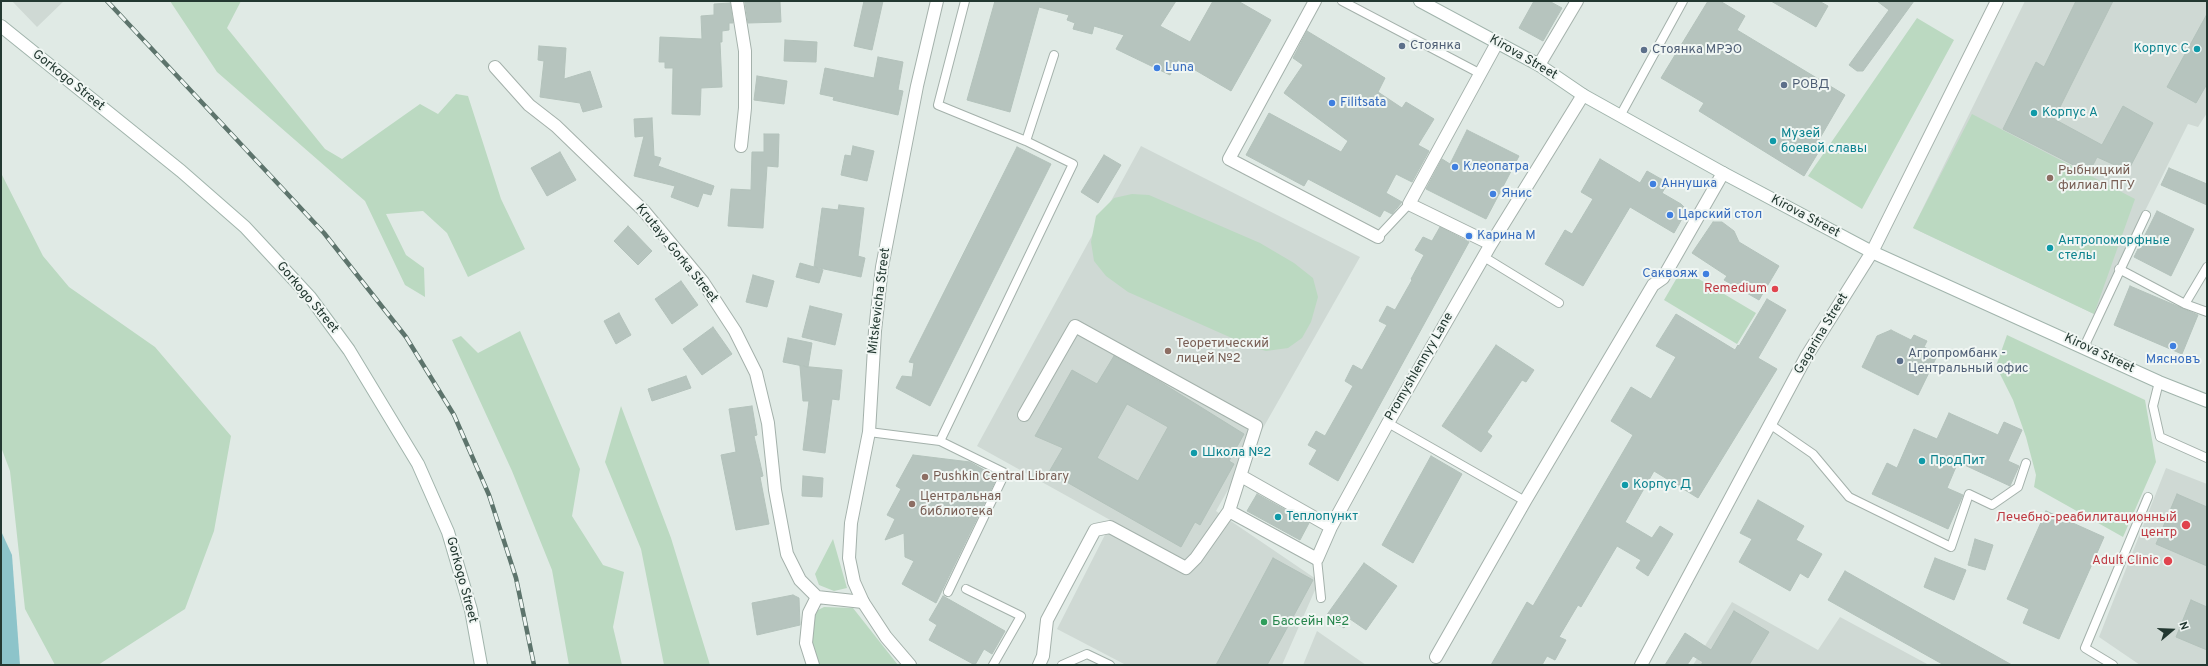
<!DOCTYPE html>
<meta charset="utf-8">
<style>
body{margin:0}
#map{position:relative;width:2208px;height:666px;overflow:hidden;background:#e0eae5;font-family:Overpass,sans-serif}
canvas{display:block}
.frame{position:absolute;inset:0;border:2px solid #233831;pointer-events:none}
.north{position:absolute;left:2152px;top:610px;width:40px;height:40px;-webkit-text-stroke:3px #f0f6f3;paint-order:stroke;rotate:71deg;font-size:11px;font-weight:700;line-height:16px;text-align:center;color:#233831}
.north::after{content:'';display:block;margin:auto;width:14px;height:18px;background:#233831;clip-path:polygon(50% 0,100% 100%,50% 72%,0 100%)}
</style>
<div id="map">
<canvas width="2208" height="666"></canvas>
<div class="frame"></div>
<div class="north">N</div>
</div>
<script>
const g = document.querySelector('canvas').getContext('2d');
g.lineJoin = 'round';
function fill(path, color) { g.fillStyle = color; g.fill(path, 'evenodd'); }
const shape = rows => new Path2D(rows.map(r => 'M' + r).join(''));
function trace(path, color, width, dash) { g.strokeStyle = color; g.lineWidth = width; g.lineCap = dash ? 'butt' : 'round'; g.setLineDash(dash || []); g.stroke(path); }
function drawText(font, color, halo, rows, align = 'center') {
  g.font = font + ' Overpass,sans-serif'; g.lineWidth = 4; g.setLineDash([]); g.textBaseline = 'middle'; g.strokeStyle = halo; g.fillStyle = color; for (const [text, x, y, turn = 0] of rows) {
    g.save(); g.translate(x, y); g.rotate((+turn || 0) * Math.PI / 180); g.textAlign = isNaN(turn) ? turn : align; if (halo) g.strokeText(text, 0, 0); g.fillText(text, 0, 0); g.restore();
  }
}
const built = shape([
 [12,1,64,1,37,27],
 [2025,1,2207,1,2207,113,2198,127,2188,124,2094,314,1913,228],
 [1141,146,1360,257,1216,511,1319,581,1282,665,1126,665,1057,629,1112,521,977,446],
 [2166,468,2207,484,2207,665,2140,665,2099,637],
 [1732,602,1818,650,1840,617,1929,665,1693,665],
 [1317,631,1366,665,1303,665]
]);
const green = shape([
 [170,1,241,1,227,28,325,149,342,159,420,104,438,114,456,94,468,96,501,199,525,249,468,277,447,233,423,211,386,214,406,255,424,268,425,297,405,285,365,201,217,72],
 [1917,18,1954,40,1862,209,1808,176],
 [1972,114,2135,199,2094,314,1913,228],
 [1,173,43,256,69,287,155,347,231,436,214,531,185,609,98,665,55,665,25,609,10,471,1,447],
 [1132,194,1149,195,1260,243,1294,263,1313,278,1318,297,1311,322,1302,338,1288,348,1266,351,1252,347,1128,292,1106,276,1094,261,1091,242,1096,216,1114,198],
 [1682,269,1756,313,1737,344,1664,300],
 [520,331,580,469,572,516,603,565,624,572,613,627,622,665,569,665,552,570,512,471,452,340,461,336,478,353],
 [2007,335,2145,400,2156,462,2123,537,2034,487,2036,475,2026,437,2013,400,1996,366],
 [621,406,671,538,710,665,664,665,641,549,605,462],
 [833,539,847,588,834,591,819,585,815,574],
 [824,607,853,608,898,665,815,665,808,641,814,612]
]);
const water = shape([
 [1,531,12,555,20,665,1,665]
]);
const building = shape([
 [864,1,883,1,872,50,854,46,864,1],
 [995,1,1176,1,1160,26,1190,42,1213,1,1238,1,1271,20,1231,91,1178,60,1170,75,1116,49,1124,35,1094,26,1092,34,1073,29,1075,23,1067,20,1069,15,1039,7,1010,112,967,100,995,1],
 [1534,1,1549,1,1562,8,1543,41,1519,28,1534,1],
 [1708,1,1720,1,1745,16,1737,30,1845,95,1813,150,1818,153,1804,176,1699,111,1704,103,1661,78,1708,1],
 [1771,1,1819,1,1828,6,1816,27,1771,1],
 [1877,1,1914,1,1863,71,1857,71,1849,65,1889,10,1877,1],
 [2076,1,2113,1,2054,119,2102,145,2123,106,2153,123,2128,171,2097,157,2089,173,2003,129,2036,62,2044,67,2076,1],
 [745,2,780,2,781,22,748,23,745,2],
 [730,3,733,23,729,23,729,30,722,31,722,42,720,42,722,87,701,88,700,115,672,114,673,68,665,68,665,62,659,62,660,37,702,39,701,16,714,15,714,4,730,3],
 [2207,14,2207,84,2196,103,2167,87,2207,14],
 [1307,31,1385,78,1378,92,1402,108,1406,102,1434,119,1418,145,1429,151,1412,182,1396,174,1386,193,1402,202,1392,214,1384,210,1380,217,1308,179,1304,186,1246,155,1269,113,1341,152,1348,141,1284,93,1303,65,1293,58,1307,31],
 [785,40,817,42,816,62,784,61,785,40],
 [539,46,566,48,564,79,590,71,602,107,583,112,580,103,540,97,544,61,538,60,539,46],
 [878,57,903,62,898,90,903,91,898,115,833,100,834,97,820,94,825,68,874,78,878,57],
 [757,76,787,81,784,104,754,100,757,76],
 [652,118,654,156,661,158,658,166,714,186,711,195,703,193,698,207,671,197,675,186,634,176,644,136,635,137,634,119,652,118],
 [1467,130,1519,156,1486,219,1426,189,1442,159,1450,164,1467,130],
 [764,134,779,134,778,167,767,166,763,228,728,226,731,189,751,190,752,152,764,152,764,134],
 [853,146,874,151,867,181,841,175,845,155,851,156,853,146],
 [1017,147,1051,164,930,406,896,388,902,376,912,377,914,363,909,362,1017,147],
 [560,152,576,180,547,196,531,168,560,152],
 [1104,155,1121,165,1098,203,1081,192,1104,155],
 [1600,159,1640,183,1647,171,1668,183,1662,193,1681,204,1687,210,1674,233,1630,207,1583,286,1545,264,1565,230,1572,234,1593,199,1581,192,1600,159],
 [2169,168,2207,184,2207,205,2161,185,2169,168],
 [839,205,864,208,858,256,865,258,861,277,815,267,823,270,819,283,796,277,800,263,814,267,822,208,838,210,839,205],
 [2157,211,2194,229,2171,276,2134,257,2157,211],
 [1713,222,1722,222,1734,231,1739,242,1779,266,1759,300,1724,280,1727,276,1692,253,1713,222],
 [628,226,652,251,638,265,614,241,628,226],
 [1440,227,1469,242,1338,481,1309,464,1317,450,1308,445,1316,431,1325,436,1353,386,1345,381,1353,365,1362,370,1387,325,1379,321,1387,306,1395,310,1412,280,1411,279,1424,255,1415,250,1423,237,1432,241,1440,227],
 [753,275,774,281,767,307,746,302,753,275],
 [681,281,698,305,672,324,655,299,681,281],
 [2130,286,2198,315,2182,354,2114,325,2130,286],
 [1767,299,1786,310,1758,358,1777,369,1698,498,1654,471,1625,522,1652,538,1660,526,1673,534,1648,576,1636,568,1641,560,1617,546,1581,607,1578,605,1559,637,1566,640,1555,660,1547,656,1542,665,1491,665,1527,602,1533,606,1633,435,1611,421,1631,387,1651,399,1676,357,1656,346,1676,314,1735,350,1738,345,1739,346,1767,299],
 [810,306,842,314,835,345,802,337,810,306],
 [619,313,631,335,616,344,604,321,619,313],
 [713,327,732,354,702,375,683,349,713,327],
 [1891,330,1911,340,1914,335,1927,341,1924,347,1938,354,1918,395,1862,367,1877,336,1891,330],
 [788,338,812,343,808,367,783,362,788,338],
 [1496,345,1534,370,1526,382,1522,380,1487,432,1492,436,1481,452,1442,426,1496,345],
 [1114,356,1162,383,1244,434,1229,461,1234,464,1200,525,1195,522,1181,547,1049,472,1063,448,1035,436,1072,370,1097,384,1114,356],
 [1127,404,1168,427,1138,481,1097,458,1127,404],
 [800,366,842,370,839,400,832,399,825,453,803,450,809,401,803,401,800,366],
 [686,376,691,388,652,401,648,389,686,376],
 [752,406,757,435,754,436,763,476,760,477,769,524,736,530,721,455,736,452,729,409,752,406],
 [1949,413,1998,435,2004,422,2022,430,2008,461,2019,466,2010,486,1958,462,1947,488,1963,495,1948,529,1872,494,1887,463,1897,468,1914,429,1937,439,1949,413],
 [913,455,970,462,997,477,936,603,902,584,914,561,905,557,904,533,885,540,895,519,887,515,901,489,896,486,913,455],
 [1431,456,1462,474,1413,563,1382,545,1431,456],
 [803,476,823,478,822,497,802,496,803,476],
 [1257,494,1309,523,1300,540,1247,511,1257,494],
 [2177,494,2207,507,2207,566,2156,544,2177,494],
 [1758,500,1804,526,1796,540,1822,554,1808,578,1800,573,1790,591,1739,562,1752,539,1740,533,1758,500],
 [2046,511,2104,537,2059,639,2023,623,2029,609,2007,599,2046,511],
 [1975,539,1993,545,1985,570,1968,565,1975,539],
 [1273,558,1313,580,1267,665,1216,665,1273,558],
 [1935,558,1966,570,1954,600,1924,587,1935,558],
 [1364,563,1397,586,1366,630,1350,619,1344,628,1326,616,1364,563],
 [1845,571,1921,614,2012,665,1944,665,1828,600,1845,571],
 [793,595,799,598,800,625,757,635,752,603,793,595],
 [943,596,1005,631,992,654,984,649,975,665,929,640,937,625,929,620,943,596],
 [2191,600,2207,607,2207,650,2176,637,2191,600],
 [1734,611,1769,632,1749,665,1701,665,1703,662,1693,656,1687,665,1665,665,1685,633,1711,650,1734,611]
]);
const service = shape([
 [965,1,938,105,1026,141,1054,55],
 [1342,1,1479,73],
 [1620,116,1683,1],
 [1378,237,1409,204],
 [1484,257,1559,303],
 [2119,269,2185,304,2207,312],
 [2185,304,2207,267],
 [2084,347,2146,215],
 [2159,382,2153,406,2160,437,2207,458],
 [1388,423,1525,501],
 [1771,425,1813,454,1849,497,1951,547,1969,494,1992,505,2018,487,2026,463],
 [869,432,940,441,1073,164,1026,141],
 [940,441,1005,473,948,592],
 [1317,559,1321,598],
 [966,589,1021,616,993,665],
 [1062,665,1087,654,1110,665],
 [2113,665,2085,648,2148,497]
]);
const minor = shape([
 [737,1,745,51,745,108,741,146],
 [1315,1,1229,159,1378,237],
 [1539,65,1577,1],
 [495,67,529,105,556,126,644,211,703,282,735,331,756,373,768,423,775,490,787,554,800,580,817,597],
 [1491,244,1409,204,1497,43],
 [1024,415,1075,326,1256,426,1229,511,1317,559,1331,527,1388,423,1491,244,1583,95],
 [1241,476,1331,527],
 [1436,657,1525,501,1653,285,1663,278,1723,173],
 [813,665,806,643,809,613,817,597,863,602],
 [1039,665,1043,656,1047,620,1095,530,1110,527,1186,568,1196,558,1229,511],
 [1641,665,1806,357,1872,252,1997,1]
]);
const tertiary = shape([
 [910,665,886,637,863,602,854,582,849,558,851,523,869,432,875,331,882,267,917,86,937,1]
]);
const secondary = shape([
 [1420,1,1539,65,1583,95,1723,173,1872,252,2159,382,2207,401],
 [1,26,181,171,245,227,310,297,349,350,418,464,448,532,471,610,481,665]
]);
const rail = shape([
 [107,1,324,233,406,337,454,415,489,495,516,578,534,665]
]);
const markers = [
 [1402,46,4,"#5c6f8a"],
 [2197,49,4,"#0f9aa8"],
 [1644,50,4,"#5c6f8a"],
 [1157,68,4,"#3f7fe0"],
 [1784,85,4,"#5c6f8a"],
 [1332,103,4,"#3f7fe0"],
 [2034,113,4,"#0f9aa8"],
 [1773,141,4,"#0f9aa8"],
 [1455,167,4,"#3f7fe0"],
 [2050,178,4,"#8d6e63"],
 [1653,184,4,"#3f7fe0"],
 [1493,194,4,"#3f7fe0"],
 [1670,215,4,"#3f7fe0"],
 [1469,236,4,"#3f7fe0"],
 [2050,248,4,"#0f9aa8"],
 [1706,274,4,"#3f7fe0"],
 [1775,289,4,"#e0444e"],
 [2173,346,4,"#3f7fe0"],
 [1168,351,4,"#8d6e63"],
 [1900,361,4,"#5c6f8a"],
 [1194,453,4,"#0f9aa8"],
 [1922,461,4,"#0f9aa8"],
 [925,477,4,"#8d6e63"],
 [1625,485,4,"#0f9aa8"],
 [912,504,4,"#8d6e63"],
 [1278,517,4,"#0f9aa8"],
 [2186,525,5,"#e0444e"],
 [2168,561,5,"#e0444e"],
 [1264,622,4,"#2e9e5b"]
];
const serviceNames = [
 ["Стоянка",1410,46],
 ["Стоянка МРЭО",1652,50],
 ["РОВД",1792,85],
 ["Агропромбанк -",1908,354],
 ["Центральный офис",1908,369]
];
const cultureNames = [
 ["Корпус С",2189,49,"right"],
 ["Корпус А",2042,113],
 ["Музей",1781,134],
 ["боевой славы",1781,149],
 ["Антропоморфные",2058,241],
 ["стелы",2058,256],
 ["Школа №2",1202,453],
 ["ПродПит",1930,461],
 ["Корпус Д",1633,485],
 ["Теплопункт",1286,517]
];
const streetNames = [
 ["Kirova Street",1523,58,30],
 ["Gorkogo Street",68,81,39],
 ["Kirova Street",1805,217,28],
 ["Krutaya Gorka Street",676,254,51],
 ["Gorkogo Street",307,298,50],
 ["Mitskevicha Street",880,301,-83],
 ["Gagarina Street",1822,334,-59],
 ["Kirova Street",2099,354,25],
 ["Promyshlennyy Lane",1420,367,-60],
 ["Gorkogo Street",461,580,75]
];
const shopNames = [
 ["Luna",1165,68],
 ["Filitsata",1340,103],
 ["Клеопатра",1463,167],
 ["Аннушка",1661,184],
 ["Янис",1501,194],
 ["Царский стол",1678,215],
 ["Карина М",1477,236],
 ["Саквояж",1698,274,"right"],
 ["Мясновъ",2173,360,"center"]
];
const educationNames = [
 ["Рыбницкий",2058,171],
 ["филиал ПГУ",2058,186],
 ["Теоретический",1176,344],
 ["лицей №2",1176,359],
 ["Pushkin Central Library",933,477],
 ["Центральная",920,497],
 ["библиотека",920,512]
];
const healthNames = [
 ["Remedium",1767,289],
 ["Лечебно-реабилитационный",2177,518],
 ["центр",2177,533],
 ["Adult Clinic",2159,561]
];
const leisureNames = [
 ["Бассейн №2",1272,622]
];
fill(built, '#cfd9d4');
fill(green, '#bbd9c1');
fill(water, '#8dc4ca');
fill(building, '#b6c4be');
trace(building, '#b3c2bb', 1);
trace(service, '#a4b1ab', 10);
trace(minor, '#a4b1ab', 14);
trace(tertiary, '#a4b1ab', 14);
trace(secondary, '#a1b4ac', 14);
trace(service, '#fff', 8);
trace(minor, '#fff', 12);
trace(tertiary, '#fff', 12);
trace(secondary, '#fff', 12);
trace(rail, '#5d746c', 4.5);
trace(rail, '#f0f6f3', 3, [9]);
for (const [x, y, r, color] of markers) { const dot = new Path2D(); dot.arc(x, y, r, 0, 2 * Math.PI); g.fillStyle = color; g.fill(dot); trace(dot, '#f0f6f3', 1.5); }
drawText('13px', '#4e5e75', '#f0f6f3', serviceNames, 'left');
drawText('13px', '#0d838f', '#f0f6f3', cultureNames, 'left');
drawText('13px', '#233831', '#f0f6f3', streetNames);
drawText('13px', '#366cbe', '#f0f6f3', shopNames, 'left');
drawText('13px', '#785e54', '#f0f6f3', educationNames, 'left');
drawText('13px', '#be3a42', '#f0f6f3', healthNames, 'right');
drawText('13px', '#27864d', '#f0f6f3', leisureNames, 'left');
</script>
